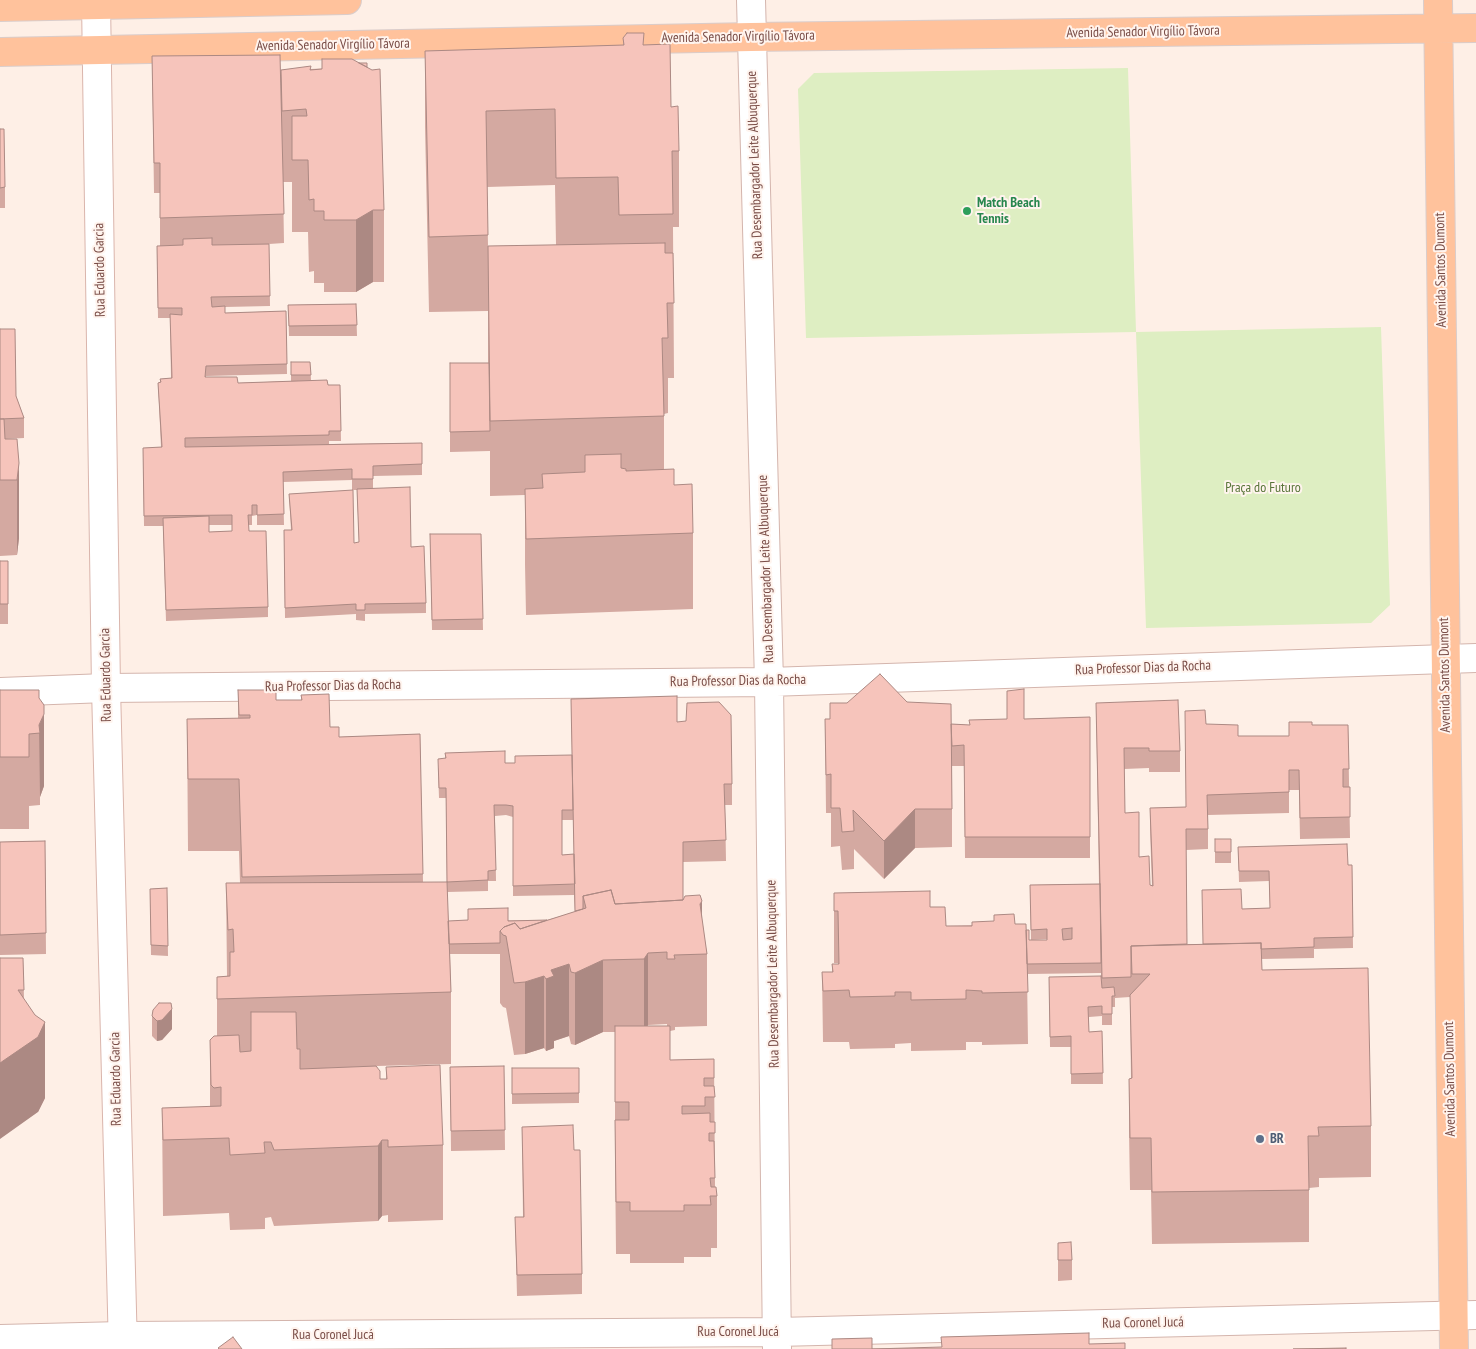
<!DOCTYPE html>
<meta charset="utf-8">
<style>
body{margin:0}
canvas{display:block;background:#feefe6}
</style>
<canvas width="1476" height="1349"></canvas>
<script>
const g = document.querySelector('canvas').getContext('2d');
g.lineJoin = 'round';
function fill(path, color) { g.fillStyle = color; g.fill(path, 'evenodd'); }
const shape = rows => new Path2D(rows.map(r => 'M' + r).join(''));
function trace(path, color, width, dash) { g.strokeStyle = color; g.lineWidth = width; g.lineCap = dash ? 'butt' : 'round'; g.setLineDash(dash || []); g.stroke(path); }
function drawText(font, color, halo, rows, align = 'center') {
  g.font = font + ' "PT Sans Narrow",sans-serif'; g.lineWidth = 4; g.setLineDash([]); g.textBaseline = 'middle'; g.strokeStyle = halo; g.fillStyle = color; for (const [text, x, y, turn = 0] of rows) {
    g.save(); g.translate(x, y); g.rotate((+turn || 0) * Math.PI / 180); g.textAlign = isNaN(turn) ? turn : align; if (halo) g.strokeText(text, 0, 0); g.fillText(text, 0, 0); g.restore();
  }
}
const green = shape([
 [1128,68,1136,332,1381,327,1390,605,1371,623,1146,628,1136,332,806,338,798,89,814,73]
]);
const street = shape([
 [751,0,769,682,777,1349],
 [0,692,106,688,769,682,1476,658],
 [0,1339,122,1336,777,1332,1476,1315]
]);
const secondary = shape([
 [96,0,106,688,123,1349]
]);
const primary = shape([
 [1438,0,1454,1349],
 [0,7,347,0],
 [0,52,751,37,1476,28]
]);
const wall = shape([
 [623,38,644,45,671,107,679,151,679,227,673,227,674,378,668,378,668,413,664,414,664,470,674,485,693,533,693,609,526,615,525,564,525,495,490,496,490,451,450,452,450,363,488,363,488,311,429,312,425,126,425,51,623,45],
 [555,185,556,245,488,246,487,187],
 [152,56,281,116,281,70,367,67,384,210,384,282,373,282,356,292,324,292,324,283,314,283,314,271,309,272,308,232,292,232,292,182,283,182,284,243,269,244,270,306,225,307,225,313,286,311,287,374,206,376,206,377,238,383,291,381,291,362,310,362,311,380,328,385,340,385,341,441,329,441,329,444,422,443,422,475,373,476,373,488,411,547,426,603,426,613,365,614,365,621,356,620,356,614,285,618,284,530,291,530,289,494,354,543,359,543,357,490,352,490,352,480,283,482,284,525,257,525,257,515,252,516,252,525,248,525,249,531,268,607,268,617,166,621,163,526,144,526,143,448,161,447,158,383,160,382,160,379,171,378,170,318,158,318,157,246,160,246,160,193,154,193],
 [209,525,232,525,232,531,209,532],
 [0,129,5,187,5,208,0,208],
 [356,304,357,336,289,336,288,305],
 [0,329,16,396,24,418,24,438,5,439,17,439,19,538,17,555,0,556],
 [430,534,481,534,483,630,432,630],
 [0,561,8,561,8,624,0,624],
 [0,690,39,698,44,786,40,797,40,805,29,806,29,829,0,829],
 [238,690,276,700,301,700,301,695,339,737,420,734,423,882,447,890,446,798,439,798,438,769,445,758,445,753,505,763,515,763,572,755,571,699,677,722,732,784,732,805,725,805,726,861,683,862,683,900,702,922,707,954,707,1026,675,1027,675,1030,670,1031,670,1060,714,1059,715,1187,717,1196,717,1248,711,1248,711,1257,684,1257,684,1263,630,1263,630,1254,616,1254,615,1153,615,1032,603,1032,575,1045,571,1044,569,1036,554,1041,554,1048,546,1051,544,1048,525,1054,514,1055,506,1008,503,1007,500,1003,500,954,450,954,451,992,451,1064,377,1066,380,1079,386,1079,386,1067,443,1145,443,1220,388,1222,388,1215,382,1216,378,1221,274,1226,271,1217,265,1218,265,1229,230,1230,229,1213,163,1216,162,1108,210,1107,210,1040,217,1036,217,977,227,976,226,883,240,883,239,851,188,851,187,719,238,719],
 [506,815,513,817,513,896,574,895,575,912,547,920,448,921,447,892,488,891,488,881,496,881,495,816],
 [562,820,573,820,574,854,562,855],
 [667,1024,667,1026,648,1026,648,1025],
 [907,702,951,724,969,725,1024,719,1090,717,1090,858,965,858,964,766,952,766,952,847,915,848,884,879,854,849,854,869,842,870,840,846,831,847,831,813,826,813,825,719,830,719],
 [1096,703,1180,751,1180,772,1149,772,1149,768,1124,769,1125,813,1139,857,1150,885,1152,886,1150,828,1150,808,1186,807,1206,724,1238,736,1289,736,1312,725,1348,725,1350,838,1300,839,1299,790,1289,790,1289,813,1208,815,1208,849,1186,850,1187,944,1203,944,1242,909,1270,908,1269,881,1239,882,1238,847,1348,865,1352,865,1353,948,1314,949,1314,958,1261,959,1262,970,1371,1126,1371,1177,1319,1178,1319,1187,1309,1188,1309,1242,1152,1244,1151,1190,1130,1190,1129,1131,1129,1079,1131,1079,1130,997,1115,998,1115,1007,1112,1007,1112,1025,1102,1025,1102,1016,1089,1017,1089,1032,1102,1031,1103,1084,1071,1084,1071,1047,1050,1047,1049,977,1101,984,1101,972,1101,973,1027,974,1028,1044,982,1045,982,1042,966,1042,966,1050,911,1051,911,1043,895,1044,895,1048,850,1049,849,1042,823,1042,822,972,832,972,832,964,838,964,838,963,834,963,834,893,930,907,946,926,1015,924,1026,930,1029,940,1047,940,1047,939,1031,940,1030,885,1099,884],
 [1215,839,1231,839,1231,863,1215,863],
 [45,841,46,954,0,955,0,842],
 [167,888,168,956,151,955,150,889],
 [0,958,23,958,24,999,45,1098,38,1112],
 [152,1016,172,1029,162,1040,157,1041,152,1036],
 [504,1066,505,1150,451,1151,450,1067],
 [512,1068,579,1068,579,1103,512,1104],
 [522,1127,574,1150,582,1274,582,1294,517,1296,515,1217,523,1217],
 [1058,1243,1072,1260,1072,1280,1058,1281]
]);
const shadedWall = shape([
 [373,210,373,282,356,292,356,220],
 [19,463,19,538,17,555,17,480],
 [44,714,44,786,40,797,39,725],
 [915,809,915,848,884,879,884,841],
 [702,901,702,954,700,904],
 [648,953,648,1025,644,1031,644,959],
 [603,960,603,1032,575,1045,575,973],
 [569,964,569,1036,554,1041,554,1048,546,1051,546,979,551,970],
 [544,976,544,1048,525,1054,525,982],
 [172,1009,172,1029,162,1040,157,1041,157,1021],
 [45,1022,45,1098,38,1112,0,1139,0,1063],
 [382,1140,382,1216,378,1221,378,1146]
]);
const building = shape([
 [627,33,644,33,643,45,670,44,671,107,678,106,679,151,672,151,673,214,619,215,618,177,556,178,555,109,486,111,488,235,429,237,425,51,624,45,623,38,627,33],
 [280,55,284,214,160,218,160,163,154,163,152,56,280,55],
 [322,59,352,59,372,70,380,69,384,210,373,210,356,220,324,220,324,211,314,211,314,199,309,200,308,160,292,160,292,116,307,116,306,109,282,111,281,70,311,66,310,70,322,69,322,59],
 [359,63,367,63,367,67,359,63],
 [0,129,4,129,5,187,0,188,0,129],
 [212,238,212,245,269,244,270,296,211,297,212,307,225,306,225,313,286,311,287,364,206,366,205,377,237,377,238,383,327,380,328,385,340,385,341,431,329,431,329,435,185,438,185,447,422,443,422,464,373,466,373,479,352,479,352,469,283,472,284,514,257,515,257,505,252,505,252,515,248,515,249,531,266,531,268,607,166,610,163,518,209,516,209,532,232,531,232,515,144,516,143,448,162,447,158,383,161,382,160,379,172,378,170,314,182,315,182,308,158,308,157,246,183,245,183,239,212,238],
 [665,243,665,253,673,253,674,303,667,303,668,338,662,338,664,416,490,421,488,246,665,243],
 [356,304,357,325,289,326,288,305,356,304],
 [0,329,15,329,16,396,24,418,0,419,0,329],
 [291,362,310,362,311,375,291,375,291,362],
 [450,363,489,363,490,431,450,432,450,363],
 [0,419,4,419,5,439,17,439,19,463,17,480,0,480,0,419],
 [621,454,621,468,626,469,626,471,674,469,674,485,692,484,693,533,526,539,525,489,543,488,542,474,585,472,585,455,621,454],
 [410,487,411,547,424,546,426,603,365,604,365,610,356,610,356,604,285,608,284,530,292,530,289,494,353,490,354,543,359,542,357,489,410,487],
 [430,534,481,534,483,619,432,620,430,534],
 [0,561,8,561,8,604,0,604,0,561],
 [880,674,907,702,951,704,952,809,915,809,884,841,853,810,854,831,842,832,840,808,831,808,831,774,826,775,825,719,830,719,830,703,847,703,880,674],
 [1024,689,1024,719,1090,717,1090,837,965,837,964,745,952,746,951,724,970,725,969,720,1007,719,1007,691,1024,689],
 [0,690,39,690,39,698,44,705,44,714,39,725,40,733,29,734,29,757,0,757,0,690],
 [238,690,276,690,276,700,302,700,301,695,329,694,330,727,339,727,339,737,420,734,423,874,242,877,239,779,188,779,187,719,250,718,250,715,239,715,238,690],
 [677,696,677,722,686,721,687,703,719,702,731,715,732,784,724,784,726,840,683,842,683,900,615,904,611,890,583,896,583,909,575,911,571,699,677,696],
 [1178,700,1180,751,1149,751,1149,748,1124,748,1125,813,1139,812,1139,857,1149,856,1150,885,1153,886,1150,808,1186,807,1185,711,1205,710,1206,724,1238,725,1238,736,1289,736,1289,722,1312,722,1312,725,1348,725,1349,769,1343,769,1343,787,1350,787,1350,817,1300,818,1299,770,1289,770,1289,792,1207,795,1208,829,1186,829,1187,944,1131,946,1131,977,1102,978,1096,703,1178,700],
 [505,751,505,763,515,763,515,756,572,755,573,810,562,810,562,855,574,854,575,884,513,886,513,806,506,805,494,805,496,870,488,871,488,880,447,882,446,788,439,788,438,759,446,758,445,753,505,751],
 [1215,839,1231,839,1231,852,1215,852,1215,839],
 [45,841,46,933,0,935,0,842,45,841],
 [1347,844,1348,865,1352,865,1353,937,1314,938,1314,947,1261,949,1261,943,1203,944,1202,890,1241,889,1242,909,1270,908,1269,871,1239,871,1238,847,1347,844],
 [447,882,451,992,217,999,217,977,230,976,230,952,234,952,233,929,228,930,226,883,447,882],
 [1100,884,1101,963,1027,964,1026,930,1029,930,1029,940,1047,940,1047,929,1031,930,1030,885,1100,884],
 [1072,928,1072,939,1063,940,1062,929,1072,928],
 [167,888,168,946,151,945,150,889,167,888],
 [611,890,615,904,683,900,685,896,700,895,702,901,700,904,707,954,674,955,675,959,667,959,667,952,648,953,644,959,603,960,575,973,571,972,569,964,551,970,554,976,546,979,544,976,525,982,514,983,506,936,503,935,500,931,504,927,515,923,520,929,586,908,583,896,611,890],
 [930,891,930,907,945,907,946,926,972,926,972,922,994,921,994,915,1014,914,1015,924,1026,924,1028,992,982,993,982,991,966,990,966,999,911,1000,911,992,895,992,895,996,850,997,849,990,823,991,822,972,833,972,832,964,839,964,838,911,834,911,834,893,930,891],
 [508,908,508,921,547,920,520,929,515,923,504,927,500,931,500,943,449,944,448,921,468,920,468,909,508,908],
 [1261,943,1262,970,1368,968,1371,1126,1318,1127,1319,1136,1308,1136,1309,1190,1152,1192,1151,1138,1130,1138,1129,1079,1132,1078,1130,995,1150,974,1132,974,1131,946,1261,943],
 [0,958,23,958,24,990,18,990,35,1015,45,1022,38,1037,0,1063,0,958],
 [1101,976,1102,988,1114,987,1115,996,1112,996,1112,1014,1102,1014,1102,1006,1088,1007,1089,1032,1102,1031,1103,1073,1071,1074,1071,1036,1050,1037,1049,977,1101,976],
 [159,1003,171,1003,172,1009,162,1020,157,1021,152,1016,153,1010,159,1003],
 [251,1012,296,1012,297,1049,300,1049,300,1069,376,1066,380,1071,380,1079,387,1079,386,1067,440,1065,443,1145,388,1147,388,1140,382,1140,378,1146,274,1150,271,1142,264,1142,265,1153,230,1155,229,1138,163,1140,162,1108,221,1106,221,1087,214,1088,211,1085,210,1040,214,1036,239,1035,240,1052,251,1051,251,1012],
 [615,1026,670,1026,670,1060,714,1059,714,1078,704,1078,704,1086,714,1086,715,1097,705,1097,705,1106,682,1106,682,1114,710,1113,710,1122,715,1122,715,1133,709,1133,709,1141,714,1141,715,1178,710,1178,711,1187,716,1187,717,1196,710,1196,711,1205,684,1205,684,1211,630,1211,630,1202,616,1202,615,1120,629,1120,629,1102,615,1102,615,1026],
 [504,1066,505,1130,451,1131,450,1067,504,1066],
 [512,1068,579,1068,579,1093,512,1094,512,1068],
 [573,1125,574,1150,580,1150,582,1274,517,1275,515,1217,524,1217,522,1127,573,1125],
 [1071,1242,1072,1260,1058,1260,1058,1243,1071,1242],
 [1089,1333,1089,1344,1125,1343,1125,1349,832,1349,832,1339,872,1338,872,1349,942,1347,941,1337,1089,1333],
 [233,1337,242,1349,219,1349,218,1348,233,1337],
 [1346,1348,1346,1349,1293,1349,1346,1348]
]);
const markers = [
 [967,211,5,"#2e9e5b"],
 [1260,1139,5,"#5c6f8a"]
];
const streetNames = [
 ["Avenida Senador Virgílio Távora",1143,32,-1],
 ["Avenida Senador Virgílio Távora",738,37,-1],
 ["Avenida Senador Virgílio Távora",333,45,-1],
 ["Rua Desembargador Leite Albuquerque",755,165,-92],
 ["Rua Eduardo Garcia",100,270,-91],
 ["Avenida Santos Dumont",1441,270,-91],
 ["Rua Desembargador Leite Albuquerque",766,569,-92],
 ["Rua Professor Dias da Rocha",1143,668,-2],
 ["Rua Eduardo Garcia",106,675,-91],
 ["Avenida Santos Dumont",1445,675,-91],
 ["Rua Professor Dias da Rocha",738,681,-1],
 ["Rua Professor Dias da Rocha",333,686,-1],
 ["Rua Desembargador Leite Albuquerque",773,974,-91],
 ["Rua Eduardo Garcia",116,1079,-91],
 ["Avenida Santos Dumont",1450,1079,-91],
 ["Rua Coronel Jucá",1143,1323,-1],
 ["Rua Coronel Jucá",738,1332],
 ["Rua Coronel Jucá",333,1335]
];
const leisureNames = [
 ["Match Beach",977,203],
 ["Tennis",977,219]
];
const parkNames = [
 ["Praça do Futuro",1263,488]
];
const serviceNames = [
 ["BR",1270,1139]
];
fill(green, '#deeec2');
trace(street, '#d4b5ad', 30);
trace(secondary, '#dab5ac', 30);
trace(primary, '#dacdcb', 30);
trace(street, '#fff', 28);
trace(secondary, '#fff', 28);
trace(primary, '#ffc29c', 28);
fill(wall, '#d4a9a1');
fill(shadedWall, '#ac8983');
fill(building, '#f6c4bb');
trace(building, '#ac8983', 1);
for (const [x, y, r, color] of markers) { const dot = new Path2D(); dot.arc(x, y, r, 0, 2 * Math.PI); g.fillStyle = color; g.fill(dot); trace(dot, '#fff4ee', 2); }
drawText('14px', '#7a4d47', '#fff4ee', streetNames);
drawText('bold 14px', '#27864d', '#fff4ee', leisureNames, 'left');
drawText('14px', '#597539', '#fff4ee', parkNames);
drawText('bold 14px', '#4e5e75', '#fff4ee', serviceNames, 'left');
</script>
